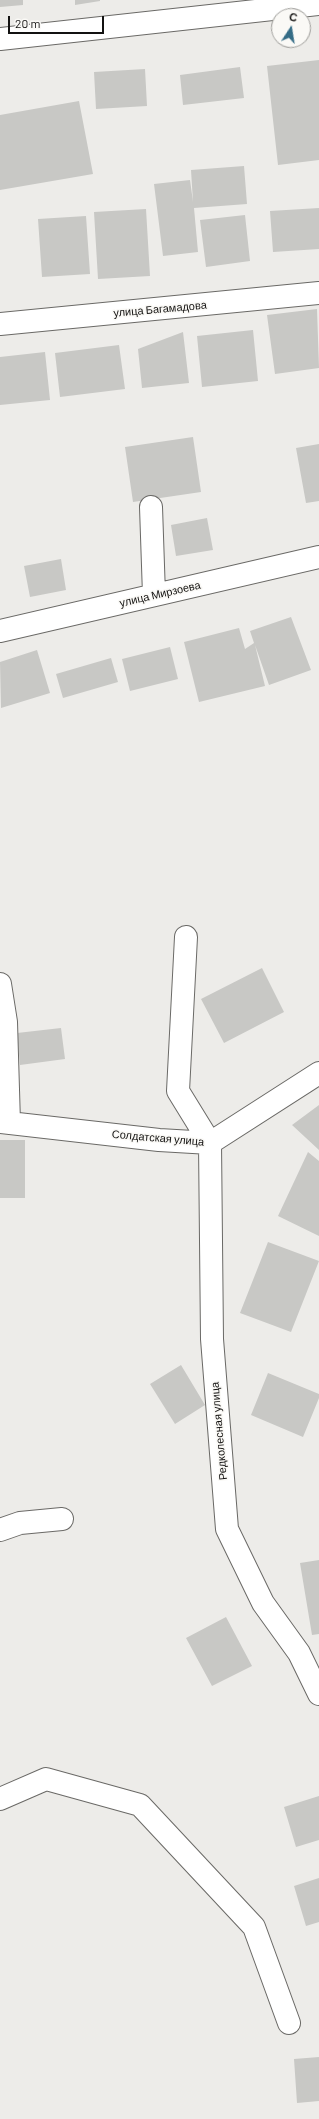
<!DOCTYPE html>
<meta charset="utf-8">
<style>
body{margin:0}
#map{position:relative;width:319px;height:2119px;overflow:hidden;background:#edece9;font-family:Barlow,sans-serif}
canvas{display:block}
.north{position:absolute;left:271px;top:8px;width:40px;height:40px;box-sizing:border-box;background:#faf9f6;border:1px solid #9e9d9a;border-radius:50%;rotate:12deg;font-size:11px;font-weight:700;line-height:16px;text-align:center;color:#131211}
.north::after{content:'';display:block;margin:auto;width:14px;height:18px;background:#346c86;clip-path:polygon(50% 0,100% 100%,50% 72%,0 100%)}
.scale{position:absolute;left:8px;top:16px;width:96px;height:18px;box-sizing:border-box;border:2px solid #131211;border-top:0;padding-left:5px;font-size:12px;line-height:14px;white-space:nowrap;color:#131211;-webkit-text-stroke:3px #faf9f6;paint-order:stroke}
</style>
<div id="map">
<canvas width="319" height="2119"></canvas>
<div class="north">С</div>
<div class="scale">20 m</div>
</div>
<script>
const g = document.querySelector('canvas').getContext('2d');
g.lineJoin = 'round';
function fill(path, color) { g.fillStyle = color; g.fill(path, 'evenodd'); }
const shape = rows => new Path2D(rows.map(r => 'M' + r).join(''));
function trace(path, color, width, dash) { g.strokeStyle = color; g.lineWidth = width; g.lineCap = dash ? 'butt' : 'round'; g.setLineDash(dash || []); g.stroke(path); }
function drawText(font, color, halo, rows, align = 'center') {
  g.font = font + ' Barlow,sans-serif'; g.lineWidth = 3; g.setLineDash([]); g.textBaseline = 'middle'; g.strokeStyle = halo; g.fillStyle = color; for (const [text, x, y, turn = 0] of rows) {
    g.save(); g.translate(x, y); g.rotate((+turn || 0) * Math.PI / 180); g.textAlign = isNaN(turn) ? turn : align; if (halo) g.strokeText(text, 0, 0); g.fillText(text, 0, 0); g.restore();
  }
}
const building = shape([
 [0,0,23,0,23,5,0,7],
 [75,0,100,0,100,1,75,5],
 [319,60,319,160,278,165,267,66],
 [240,67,244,98,183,105,180,75],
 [145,69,147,106,96,109,94,72],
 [79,101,93,174,0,190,0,115],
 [244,166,247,204,194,208,198,252,163,256,154,184,190,180,193,202,191,170],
 [319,208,319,249,273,252,270,211],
 [146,209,150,276,98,279,94,212],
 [245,215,250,261,206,267,200,220],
 [86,216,90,274,42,277,38,219],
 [317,309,319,368,275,374,267,315],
 [253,330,258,381,202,387,197,336],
 [183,332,189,383,142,388,138,349],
 [119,345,125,389,60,397,55,353],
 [45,352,50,400,0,405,0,357],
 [193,437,201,492,133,502,125,447],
 [319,444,319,501,306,503,296,448],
 [207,518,213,550,176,556,171,525],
 [61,559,66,590,30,597,24,566],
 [291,617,311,670,269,685,255,645,265,686,199,702,184,642,239,628,245,649,254,643,250,631],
 [170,647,178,679,130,691,122,659],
 [37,650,50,693,1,708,0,662],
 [111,658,118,682,63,698,56,674],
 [262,968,284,1012,224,1043,201,999],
 [61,1028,65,1059,20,1065,17,1033],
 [319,1105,319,1150,292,1125],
 [0,1140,25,1140,25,1198,0,1198],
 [308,1152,319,1161,319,1236,278,1216],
 [268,1242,319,1261,291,1332,240,1313],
 [181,1365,205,1405,175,1424,150,1384],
 [268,1373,319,1394,319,1398,303,1437,251,1415],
 [319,1560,319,1634,312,1635,300,1563],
 [226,1617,252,1666,212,1686,186,1638],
 [319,1796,319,1840,296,1847,284,1807],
 [319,1878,319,1922,306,1926,294,1886],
 [319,2057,319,2101,297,2103,294,2059]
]);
const minor = shape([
 [0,39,319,4],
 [0,324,319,293],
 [151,507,154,595],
 [0,631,319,557],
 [186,937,178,1091,210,1143,212,1339,227,1529,263,1603,299,1653,319,1694],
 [0,984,6,1022,9,1123],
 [0,1122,159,1140,210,1143,319,1073],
 [0,1530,20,1523,62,1519],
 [0,1799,46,1779,140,1805,254,1927,289,2023]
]);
const streetNames = [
 ["улица Багамадова",160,309,-5],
 ["улица Мирзоева",160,594,-13],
 ["Солдатская улица",158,1138,5],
 ["Редколесная улица",219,1431,-95]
];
fill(building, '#c8c8c5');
trace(minor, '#6a6966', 24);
trace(minor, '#fff', 22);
drawText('11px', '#131211', '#faf9f6', streetNames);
</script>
